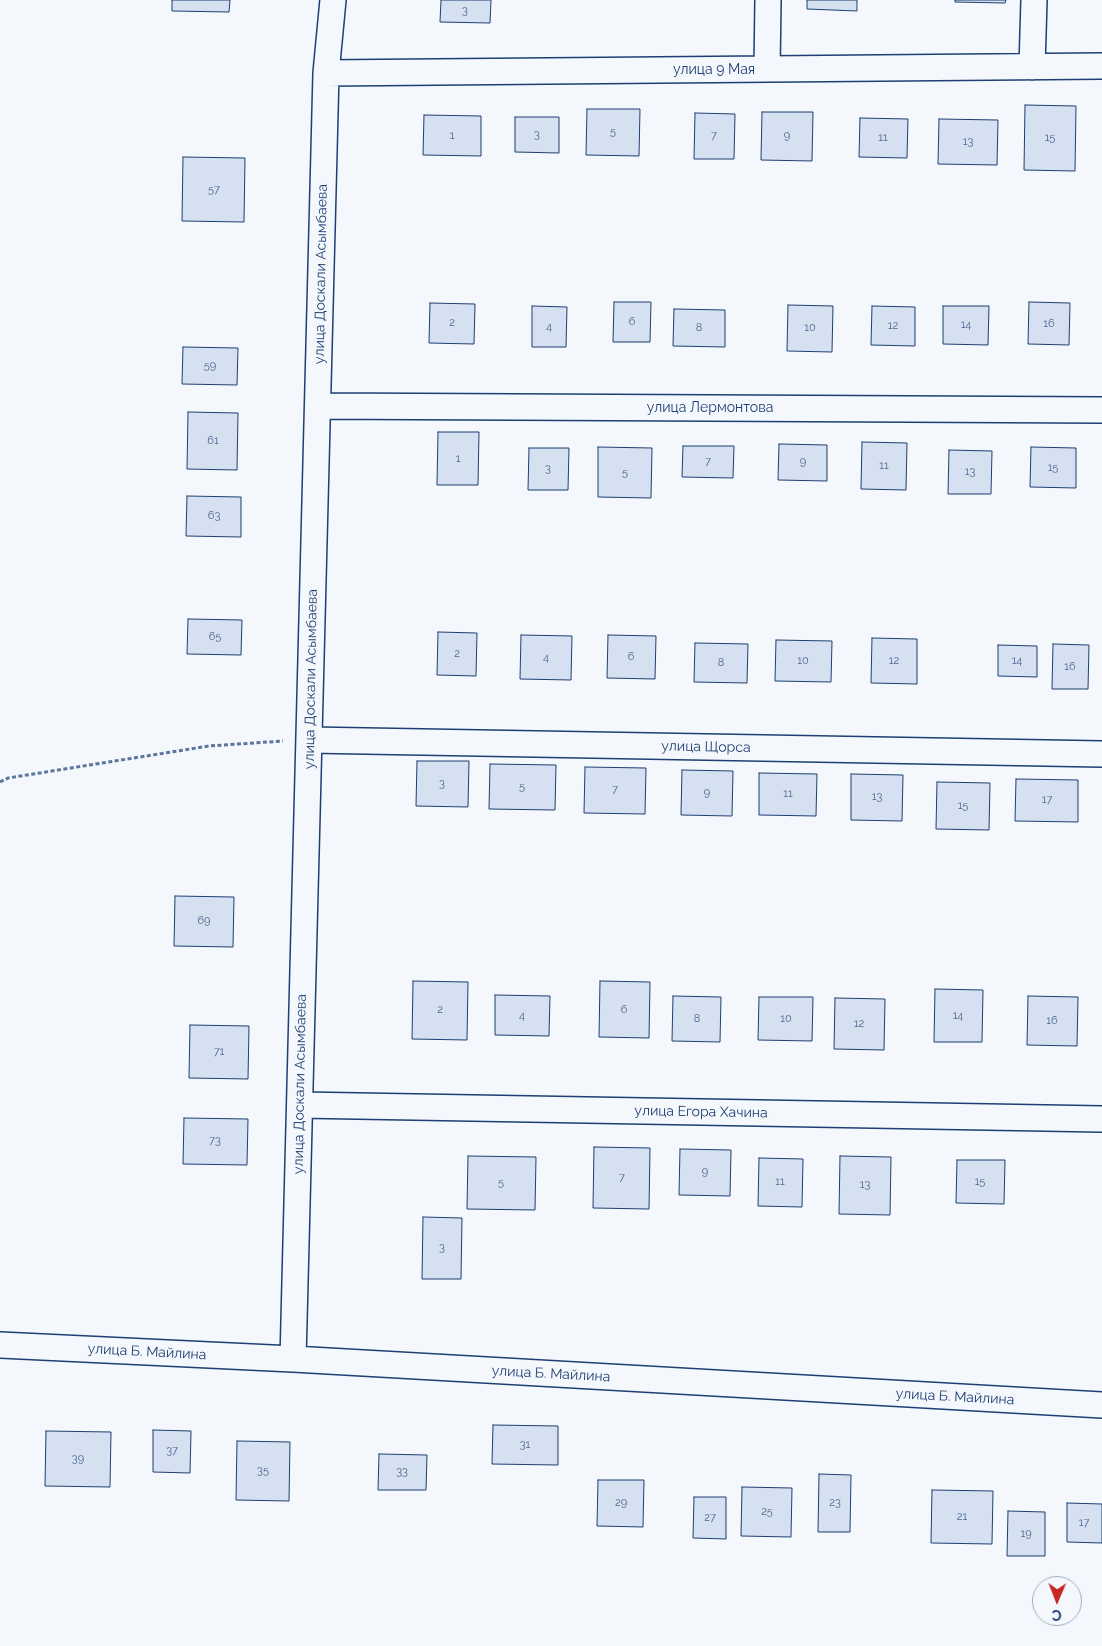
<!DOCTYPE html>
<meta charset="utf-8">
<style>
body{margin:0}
#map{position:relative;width:1102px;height:1646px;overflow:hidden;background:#f4f7fb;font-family:Raleway,sans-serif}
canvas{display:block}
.north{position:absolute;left:1032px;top:1576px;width:50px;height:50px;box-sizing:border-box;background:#f4f7fb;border:1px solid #9eadc5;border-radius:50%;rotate:181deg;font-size:14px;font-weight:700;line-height:20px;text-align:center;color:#1d3f73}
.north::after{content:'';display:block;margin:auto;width:18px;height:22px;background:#c62828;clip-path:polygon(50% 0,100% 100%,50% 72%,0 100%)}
</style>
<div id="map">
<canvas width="1102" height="1646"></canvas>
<div class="north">С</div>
</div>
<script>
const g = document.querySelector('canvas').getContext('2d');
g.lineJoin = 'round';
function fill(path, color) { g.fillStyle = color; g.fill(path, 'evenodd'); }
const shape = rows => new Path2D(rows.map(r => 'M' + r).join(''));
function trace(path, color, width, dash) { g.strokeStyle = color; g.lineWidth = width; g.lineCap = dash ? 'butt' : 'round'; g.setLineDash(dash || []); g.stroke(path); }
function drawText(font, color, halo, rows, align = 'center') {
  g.font = font + ' Raleway,sans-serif'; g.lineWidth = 4; g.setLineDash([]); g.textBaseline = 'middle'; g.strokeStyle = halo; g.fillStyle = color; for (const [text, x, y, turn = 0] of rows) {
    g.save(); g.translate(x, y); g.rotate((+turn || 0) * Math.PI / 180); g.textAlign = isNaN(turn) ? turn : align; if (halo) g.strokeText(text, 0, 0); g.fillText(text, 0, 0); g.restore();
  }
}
const building = shape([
 [172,0,230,0,229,12,172,11,172,0],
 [441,0,491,0,490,23,440,22,441,0],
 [807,0,857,0,857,11,807,9,807,0],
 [955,0,1006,0,1005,3,955,2,955,0],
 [1025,105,1076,106,1075,171,1024,170,1025,105],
 [587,109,640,109,639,156,586,155,587,109],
 [762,112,813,112,812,161,761,160,762,112],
 [695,113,735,114,734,159,694,159,695,113],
 [424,115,481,116,481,156,423,155,424,115],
 [515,117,559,117,559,153,515,152,515,117],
 [860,118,908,119,907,158,859,157,860,118],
 [939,119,998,120,997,165,938,164,939,119],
 [183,157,245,158,244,222,182,221,183,157],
 [614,302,651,302,650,342,613,342,614,302],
 [1029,302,1070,303,1069,345,1028,344,1029,302],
 [430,303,475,304,474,344,429,343,430,303],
 [788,305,833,306,832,352,787,351,788,305],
 [532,306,567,307,566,347,532,347,532,306],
 [872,306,915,307,915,346,871,345,872,306],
 [943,306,989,306,988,345,943,344,943,306],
 [674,309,725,310,725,347,673,346,674,309],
 [183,347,238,348,237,385,182,384,183,347],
 [188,412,238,413,237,470,187,469,188,412],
 [438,432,479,432,478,485,437,485,438,432],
 [862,442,907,443,906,490,861,489,862,442],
 [779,444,827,445,827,481,778,480,779,444],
 [683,446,734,446,733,478,682,477,683,446],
 [598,447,652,448,651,498,598,497,598,447],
 [1031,447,1076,448,1076,488,1030,487,1031,447],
 [529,448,569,448,568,490,528,490,529,448],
 [949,450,992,451,991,494,948,494,949,450],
 [187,496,241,497,241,537,186,536,187,496],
 [188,619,242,620,241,655,187,654,188,619],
 [438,632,477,633,476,676,437,675,438,632],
 [521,635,572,636,571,680,520,679,521,635],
 [608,635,656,636,655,679,607,678,608,635],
 [872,638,917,639,917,684,871,683,872,638],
 [776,640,832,641,831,682,775,681,776,640],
 [695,643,748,644,747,683,694,682,695,643],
 [1053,644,1089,645,1088,689,1052,689,1053,644],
 [998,645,1037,646,1037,677,998,676,998,645],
 [417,761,469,761,468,807,416,806,417,761],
 [490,764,556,765,555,810,489,809,490,764],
 [585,767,646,768,645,814,584,813,585,767],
 [682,770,733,771,732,816,681,815,682,770],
 [759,773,817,774,816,816,759,815,759,773],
 [851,774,903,775,902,821,851,820,851,774],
 [1016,779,1078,780,1078,822,1015,821,1016,779],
 [937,782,990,783,989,830,936,829,937,782],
 [175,896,234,897,233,947,174,946,175,896],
 [413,981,468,982,467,1040,412,1039,413,981],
 [600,981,650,982,649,1038,599,1037,600,981],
 [935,989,983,990,982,1042,934,1042,935,989],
 [495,995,550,996,549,1036,495,1035,495,995],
 [673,996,721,997,720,1042,672,1041,673,996],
 [1028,996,1078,997,1077,1046,1027,1045,1028,996],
 [759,997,813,997,812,1041,758,1040,759,997],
 [835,998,885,999,884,1050,834,1049,835,998],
 [190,1025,249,1026,248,1079,189,1078,190,1025],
 [184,1118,248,1119,247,1165,183,1164,184,1118],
 [594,1147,650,1148,649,1209,593,1208,594,1147],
 [680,1149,731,1150,730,1196,679,1195,680,1149],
 [468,1156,536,1157,535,1210,467,1209,468,1156],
 [840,1156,891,1157,890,1215,839,1214,840,1156],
 [759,1158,803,1159,802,1207,758,1206,759,1158],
 [957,1160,1005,1160,1004,1204,956,1203,957,1160],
 [423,1217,462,1218,461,1279,422,1279,423,1217],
 [493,1425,558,1426,558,1465,492,1464,493,1425],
 [153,1430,191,1431,190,1473,153,1472,153,1430],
 [46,1431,111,1432,110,1487,45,1486,46,1431],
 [237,1441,290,1442,289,1501,236,1500,237,1441],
 [379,1454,427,1455,426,1490,378,1490,379,1454],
 [819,1474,851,1475,850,1532,818,1532,819,1474],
 [598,1480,644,1480,643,1527,597,1526,598,1480],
 [742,1487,792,1488,791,1537,741,1536,742,1487],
 [932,1490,993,1491,992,1544,931,1543,932,1490],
 [694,1497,726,1497,726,1539,693,1538,694,1497],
 [1067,1503,1102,1504,1102,1543,1067,1542,1067,1503],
 [1008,1511,1045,1512,1045,1556,1007,1556,1008,1511]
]);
const path = shape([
 [0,782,8,778,209,746,283,741]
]);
const street = shape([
 [1032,67,1034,0],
 [767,69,768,0],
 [326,73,1102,66],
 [318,406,1102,410],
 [309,740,1102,754],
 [300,1105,1102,1119],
 [0,1345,293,1359,1102,1405],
 [293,1359,326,73,333,0]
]);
const numberNames = [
 ["3",465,11],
 ["5",613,132],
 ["3",537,135],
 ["1",452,136],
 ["7",714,136],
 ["9",787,136],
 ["11",883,138],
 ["15",1050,138],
 ["13",968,142],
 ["57",214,190],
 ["6",632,322],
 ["2",452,323],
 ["16",1049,324],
 ["14",966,325],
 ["12",893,326],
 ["4",549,327],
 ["8",699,328],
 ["10",810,328],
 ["59",210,366],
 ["61",213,441],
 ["1",458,459],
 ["7",708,462],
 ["9",803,462],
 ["11",884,466],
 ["15",1053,468],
 ["3",548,469],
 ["13",970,472],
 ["5",625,473],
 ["63",214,516],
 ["65",215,637],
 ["2",457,654],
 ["6",631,657],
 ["4",546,658],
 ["10",803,661],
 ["12",894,661],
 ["14",1017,661],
 ["8",721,663],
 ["16",1070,667],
 ["3",442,784],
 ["5",522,787],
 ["7",615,790],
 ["9",707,793],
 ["11",788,794],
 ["13",877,797],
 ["17",1047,800],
 ["15",963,806],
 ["69",204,921],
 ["2",440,1010],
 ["6",624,1010],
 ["4",522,1016],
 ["14",958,1016],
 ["8",697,1019],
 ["10",786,1019],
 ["16",1052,1021],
 ["12",859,1024],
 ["71",219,1052],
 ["73",215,1141],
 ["9",705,1172],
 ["7",622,1178],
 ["11",780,1182],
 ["15",980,1182],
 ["5",501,1183],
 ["13",865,1185],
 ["3",442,1248],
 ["31",525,1445],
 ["37",172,1451],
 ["39",78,1459],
 ["35",263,1471],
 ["33",402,1472],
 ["29",621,1503],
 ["23",835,1503],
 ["25",767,1512],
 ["21",962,1517],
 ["27",710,1518],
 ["17",1084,1523],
 ["19",1026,1534]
];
const streetNames = [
 ["улица 9 Мая",714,70],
 ["улица Доскали Асымбаева",321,274,-89],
 ["улица Лермонтова",710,408],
 ["улица Доскали Асымбаева",311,679,-89],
 ["улица Щорса",706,747,1],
 ["улица Доскали Асымбаева",300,1084,-89],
 ["улица Егора Хачина",701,1112,1],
 ["улица Б. Майлина",147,1352,3],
 ["улица Б. Майлина",551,1374,3],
 ["улица Б. Майлина",955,1397,3]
];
fill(building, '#d5e0f0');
trace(building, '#1d3f73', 1);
trace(street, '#1d3f73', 28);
trace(path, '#5e769c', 3, [4, 2.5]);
trace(street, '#f4f7fb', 25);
drawText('11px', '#4b6792', null, numberNames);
drawText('14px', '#1d3f73', '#f4f7fb', streetNames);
</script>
